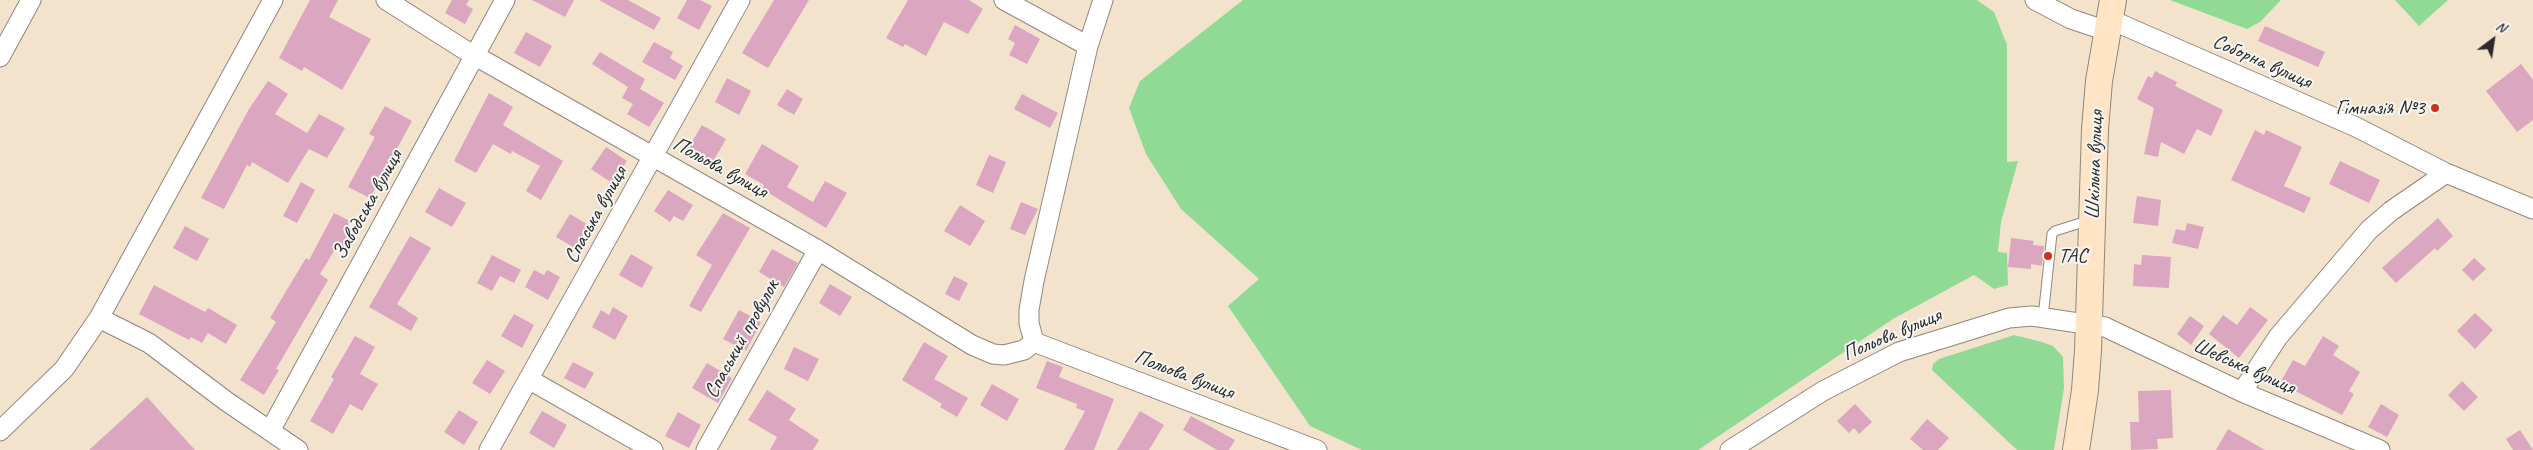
<!DOCTYPE html>
<meta charset="utf-8">
<style>
body{margin:0}
#map{position:relative;width:2533px;height:450px;overflow:hidden;background:#f3e3cc;font-family:Caveat,sans-serif}
canvas{display:block}
.north{position:absolute;left:2468px;top:15px;width:50px;height:50px;-webkit-text-stroke:4px #f6f6f2;paint-order:stroke;rotate:31deg;font-size:14px;font-weight:700;line-height:20px;text-align:center;color:#2b2b2b}
.north::after{content:'';display:block;margin:auto;width:18px;height:22px;background:#2b2b2b;clip-path:polygon(50% 0,100% 100%,50% 72%,0 100%)}
</style>
<div id="map">
<canvas width="2533" height="450"></canvas>
<div class="north">N</div>
</div>
<script>
const g = document.querySelector('canvas').getContext('2d');
g.lineJoin = 'round';
function fill(path, color) { g.fillStyle = color; g.fill(path, 'evenodd'); }
const shape = rows => new Path2D(rows.map(r => 'M' + r).join(''));
function trace(path, color, width, dash) { g.strokeStyle = color; g.lineWidth = width; g.lineCap = dash ? 'butt' : 'round'; g.setLineDash(dash || []); g.stroke(path); }
function drawText(font, color, halo, rows, align = 'center') {
  g.font = font + ' Caveat,sans-serif'; g.lineWidth = 4; g.setLineDash([]); g.textBaseline = 'middle'; g.strokeStyle = halo; g.fillStyle = color; for (const [text, x, y, turn = 0] of rows) {
    g.save(); g.translate(x, y); g.rotate((+turn || 0) * Math.PI / 180); g.textAlign = isNaN(turn) ? turn : align; if (halo) g.strokeText(text, 0, 0); g.fillText(text, 0, 0); g.restore();
  }
}
const green = shape([
 [1243,0,1977,0,1994,12,2007,45,2007,162,2018,161,2001,222,1998,252,2007,253,2008,285,1994,289,1974,275,1893,319,1698,450,1362,450,1310,426,1228,306,1259,279,1181,209,1146,154,1129,108,1140,81],
 [2170,0,2281,0,2260,22,2247,29],
 [2395,0,2448,0,2419,26],
 [2014,335,2042,342,2053,346,2063,357,2064,388,2054,450,2017,450,1932,370,1933,364,1939,359]
]);
const building = shape([
 [310,0,338,0,329,17,371,39,342,90,304,67,302,71,279,58],
 [452,0,469,0,466,5,473,9,465,24,445,13],
 [532,0,574,0,565,17],
 [599,0,628,0,661,18,654,30],
 [687,0,700,0,712,6,699,30,677,18],
 [774,0,809,0,768,68,742,53],
 [908,0,969,0,983,9,968,34,944,22,926,56,905,44,903,47,886,38],
 [1015,25,1040,39,1027,64,1009,55,1015,43,1008,39],
 [2265,26,2325,52,2318,67,2258,41],
 [526,32,552,46,540,67,514,53],
 [654,42,673,52,670,58,683,66,675,80,642,62],
 [600,52,645,79,640,89,664,103,649,127,627,114,633,104,622,98,628,87,592,64],
 [2521,64,2533,80,2533,120,2517,132,2486,91],
 [2155,71,2177,82,2175,86,2223,110,2211,136,2197,129,2184,154,2161,142,2158,157,2144,154,2154,108,2137,99,2148,76,2152,78],
 [727,78,751,91,739,115,715,102],
 [268,81,288,94,275,114,307,133,319,114,345,128,327,158,309,149,288,183,252,162,250,167,247,165,224,209,201,198,249,109],
 [787,89,803,99,794,115,777,105],
 [489,93,513,107,503,125,563,161,541,200,526,191,540,166,512,151,511,154,493,144,476,173,454,161],
 [1022,94,1058,113,1050,128,1014,109],
 [385,106,412,121,370,198,348,187,375,137,369,134],
 [702,125,726,139,711,165,687,150],
 [2255,130,2264,135,2266,130,2302,147,2284,186,2311,198,2304,213,2231,180],
 [762,144,799,166,787,187,813,202,825,181,847,193,826,228,762,189,764,185,745,174],
 [606,147,627,161,612,183,591,169],
 [989,155,1006,162,993,193,976,185],
 [2340,161,2380,180,2369,203,2329,184],
 [301,182,315,190,297,223,283,216],
 [439,188,466,203,452,227,425,212],
 [668,190,693,205,683,221,674,216,670,222,654,211],
 [2137,196,2161,200,2158,226,2133,223],
 [1021,202,1038,209,1025,235,1010,229],
 [960,205,985,221,970,246,944,231],
 [334,213,350,221,346,228,352,231,342,249,337,246,320,274,328,280,276,369,279,370,264,395,240,380,276,322,270,318,306,258,309,260],
 [723,213,750,228,701,312,689,306,712,265,696,255],
 [570,214,590,226,577,249,556,237],
 [2438,218,2453,236,2437,251,2435,248,2396,283,2382,268],
 [2187,223,2204,227,2198,249,2172,243,2176,229,2185,231],
 [185,226,209,239,197,261,173,248],
 [410,236,431,248,397,304,418,318,411,331,369,307],
 [2011,238,2034,241,2033,245,2044,246,2042,266,2031,264,2031,269,2008,267],
 [772,249,798,263,784,287,759,272],
 [631,254,653,267,642,288,619,275],
 [492,255,521,270,514,283,500,276,492,291,477,283],
 [2142,255,2171,257,2169,288,2133,286,2134,264,2141,265],
 [2474,258,2486,269,2473,281,2462,270],
 [534,270,544,275,547,270,560,277,548,300,525,287],
 [954,276,968,283,959,301,945,294],
 [830,284,852,297,840,316,819,303],
 [154,285,205,312,208,308,237,325,226,344,208,333,202,343,191,337,189,340,139,314],
 [613,307,628,316,615,340,592,327,601,310,609,315],
 [2250,307,2268,320,2239,358,2209,334,2223,315,2237,325],
 [739,310,761,322,746,351,723,339],
 [2475,313,2493,330,2475,349,2457,331],
 [514,314,534,325,522,348,501,336],
 [2190,316,2204,326,2191,345,2177,334],
 [355,336,375,347,360,374,378,384,362,411,350,404,333,434,310,421,334,379,331,377],
 [2323,336,2339,346,2333,355,2360,372,2349,391,2354,394,2342,415,2280,383,2293,360,2305,366],
 [924,342,948,356,934,379,968,398,957,417,940,407,942,404,902,380],
 [794,347,819,359,808,381,784,369],
 [487,360,505,371,490,394,472,383],
 [1047,361,1063,367,1059,377,1114,399,1094,450,1064,450,1085,411,1076,408,1077,404,1036,388],
 [573,362,594,373,585,389,564,378],
 [707,363,732,378,718,403,692,388],
 [2462,381,2478,397,2464,411,2448,395],
 [992,384,1019,399,1007,421,980,405],
 [767,390,796,409,789,420,819,440,813,450,770,450,777,437,748,420],
 [2171,390,2173,438,2157,439,2158,449,2131,450,2130,422,2139,422,2138,391],
 [147,397,195,450,89,450],
 [1855,404,1872,422,1859,434,1854,428,1849,433,1837,421],
 [2381,404,2399,415,2387,437,2368,427],
 [459,410,478,422,464,445,444,432],
 [542,411,567,425,554,448,529,433],
 [1140,411,1164,425,1149,450,1117,450],
 [678,412,701,425,689,448,665,436],
 [1191,416,1235,440,1229,450,1217,450,1183,430],
 [1927,419,1949,438,1938,450,1923,450,1910,439],
 [2228,429,2265,450,2216,450],
 [2520,430,2533,450,2513,450,2506,439]
]);
const service = shape([
 [2043,317,2052,234,2055,231,2090,220]
]);
const minor = shape([
 [386,0,465,50,818,250,972,345,993,354,1004,355,1024,350,1034,342],
 [1004,0,1088,46],
 [2035,0,2071,19,2107,31],
 [2109,19,2356,127,2446,173,2533,209],
 [0,57,31,0],
 [99,318,149,343,226,401,298,450],
 [1034,342,1029,323,1029,310,1034,281,1088,46,1103,0],
 [1034,342,1317,450],
 [530,380,653,450],
 [2242,392,2278,337,2369,230,2391,211,2446,173],
 [0,431,64,369,99,318,273,0],
 [270,431,505,0],
 [489,450,740,0],
 [706,450,818,250],
 [1730,450,1823,391,1899,352,2009,318,2032,316,2105,327,2242,392,2380,450]
]);
const secondary = shape([
 [2076,450,2085,390,2088,351,2095,129,2099,81,2113,0]
]);
const markers = [
 [2435,108,5,"#c8321e"],
 [2048,256,5,"#c8321e"]
];
const streetNames = [
 ["Соборна вулиця",2262,62,24],
 ["Шкільна вулиця",2095,165,-88],
 ["Польова вулиця",720,168,29],
 ["Заводська вулиця",368,205,-61],
 ["Спаська вулиця",596,215,-61],
 ["Польова вулиця",1892,335,-23],
 ["Спаський провулок",742,339,-61],
 ["Шевська вулиця",2244,367,24],
 ["Польова вулиця",1184,375,21]
];
const poiNames = [
 ["Гімназія №3",2425,108],
 ["ТАС",2058,256,"left"]
];
fill(green, '#90da95');
fill(building, '#daa6c0');
trace(service, '#8f877c', 11);
trace(minor, '#8f877c', 21);
trace(secondary, '#8f877c', 28);
trace(service, '#fff', 9);
trace(minor, '#fff', 19);
trace(secondary, '#ffe4c6', 26);
for (const [x, y, r, color] of markers) { const dot = new Path2D(); dot.arc(x, y, r, 0, 2 * Math.PI); g.fillStyle = color; g.fill(dot); trace(dot, '#f6f6f2', 2); }
drawText('21px', '#2b2b2b', '#f6f6f2', streetNames);
drawText('21px', '#2b2b2b', '#f6f6f2', poiNames, 'right');
</script>
